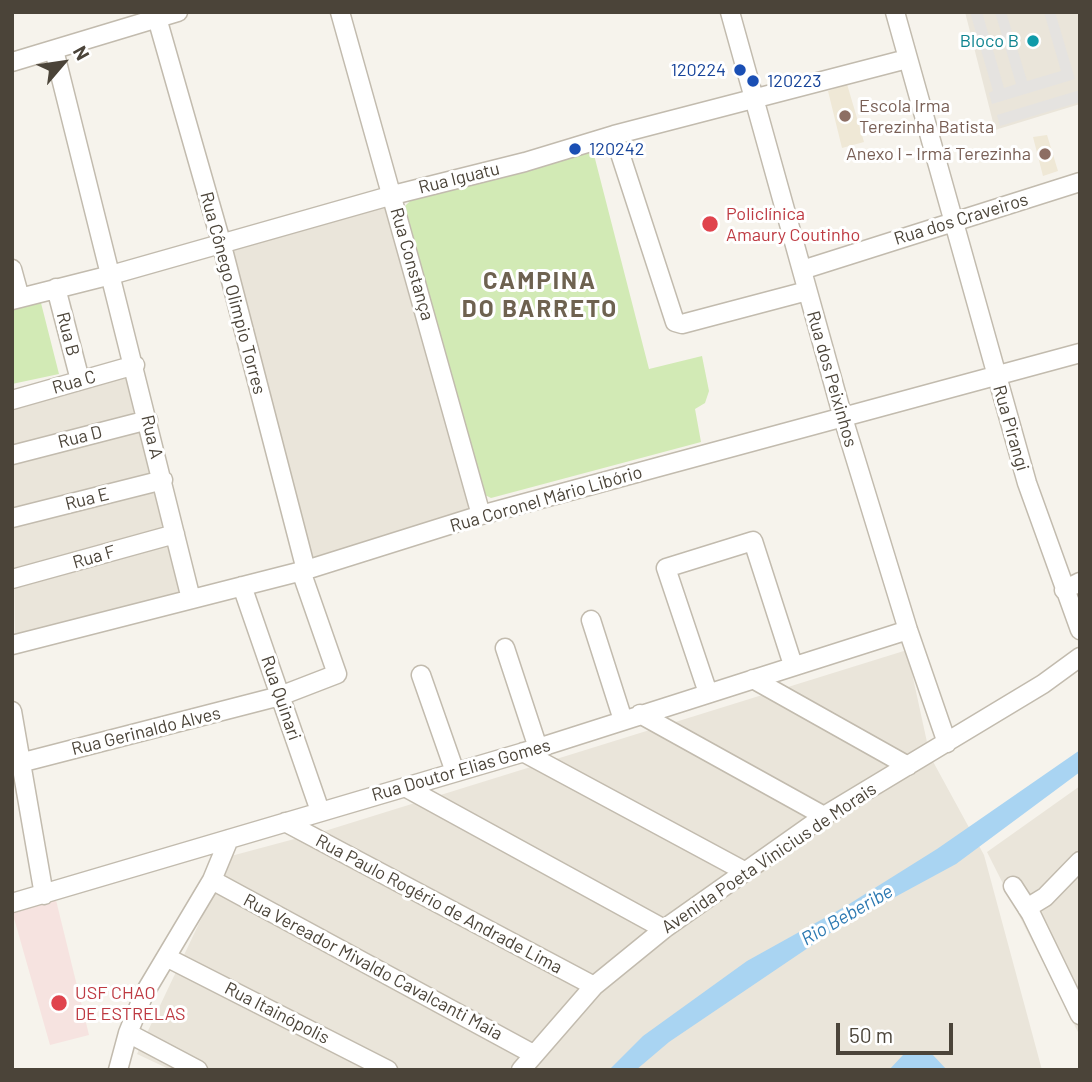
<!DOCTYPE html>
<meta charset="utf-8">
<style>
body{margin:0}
#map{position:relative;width:1092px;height:1082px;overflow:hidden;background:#f6f3ec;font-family:Barlow,sans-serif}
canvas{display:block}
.frame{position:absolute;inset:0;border:14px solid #4b4439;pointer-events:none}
.north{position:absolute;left:28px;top:28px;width:70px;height:70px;-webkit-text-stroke:5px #fff;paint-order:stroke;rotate:61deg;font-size:19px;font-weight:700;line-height:28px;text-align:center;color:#4b4439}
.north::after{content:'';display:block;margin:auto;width:24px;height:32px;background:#4b4439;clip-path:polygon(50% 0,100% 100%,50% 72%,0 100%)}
.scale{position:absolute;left:836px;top:1023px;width:117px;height:32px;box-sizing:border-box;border:4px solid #4b4439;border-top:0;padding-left:9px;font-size:21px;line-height:24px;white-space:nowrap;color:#4b4439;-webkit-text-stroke:5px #fff;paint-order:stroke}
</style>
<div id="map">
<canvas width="1092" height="1082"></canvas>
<div class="frame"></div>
<div class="north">N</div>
<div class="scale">50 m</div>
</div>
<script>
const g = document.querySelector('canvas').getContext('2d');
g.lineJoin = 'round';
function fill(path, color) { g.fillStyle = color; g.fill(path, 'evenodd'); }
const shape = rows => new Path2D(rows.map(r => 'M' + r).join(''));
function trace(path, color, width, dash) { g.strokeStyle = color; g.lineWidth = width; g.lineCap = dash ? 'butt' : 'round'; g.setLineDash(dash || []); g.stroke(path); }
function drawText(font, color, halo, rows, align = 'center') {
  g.font = font + ' Barlow,sans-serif'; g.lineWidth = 6; g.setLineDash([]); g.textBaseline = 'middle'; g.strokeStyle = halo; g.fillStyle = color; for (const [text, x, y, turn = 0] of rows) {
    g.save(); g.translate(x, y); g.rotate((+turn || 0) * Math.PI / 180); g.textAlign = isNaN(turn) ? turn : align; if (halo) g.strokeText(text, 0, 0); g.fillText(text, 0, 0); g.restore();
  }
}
const residential = shape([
 [965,12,1080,12,1080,104,995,130],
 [402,205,484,517,328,570,303,558,226,234],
 [125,368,191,599,15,645,12,399],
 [907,650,930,756,984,855,1042,1070,171,1070,137,1054,231,856,328,830],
 [1080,786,1080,1036,987,852]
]);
const education = shape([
 [847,84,864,142,842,148,828,91],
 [1047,135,1058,171,1043,176,1033,137]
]);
const medical = shape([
 [56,900,89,1035,50,1045,12,911]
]);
const green = shape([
 [593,151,649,369,702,356,709,391,705,403,695,409,701,442,491,498,483,494,404,207,411,200],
 [40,299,59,374,12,384,12,306]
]);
const parking = shape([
 [970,12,982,12,1004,88,1016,84,995,12,1006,12,1027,81,1061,71,1044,12,1055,12,1075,79,992,104,989,93,993,91],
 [1080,90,1080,102,1000,126,997,115]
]);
const water = shape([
 [1080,750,1080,772,956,864,836,929,669,1042,636,1070,609,1070,643,1036,747,961,846,906,937,849],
 [912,1051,932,1054,947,1070,889,1070,903,1055]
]);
const minor = shape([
 [340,12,481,515],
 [730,12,843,418,908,630,947,743],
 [895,12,1027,483,1080,630],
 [157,18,221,242,306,570],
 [54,50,191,599],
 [12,62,178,12],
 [614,135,675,322,682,324,807,291],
 [12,269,20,298],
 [802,270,1080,182],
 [56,288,80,380],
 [12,300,111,275,393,195,525,162,614,135,907,59],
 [12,400,135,365],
 [12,455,148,420],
 [12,518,163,480],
 [12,579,175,534],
 [242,586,320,811],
 [1064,590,1080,582],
 [591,620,623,720],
 [12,645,306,570,481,515,1080,353],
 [505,648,538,748],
 [421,675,455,772],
 [753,679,908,766],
 [708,693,666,568,753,541,793,665],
 [12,711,44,895],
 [640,714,824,816],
 [523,752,744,871],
 [12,765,280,696,337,674,301,571],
 [405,787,664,929],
 [285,822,594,986],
 [212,880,533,1054],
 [1013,886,1031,914,1080,1015],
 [12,903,538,748,908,630],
 [1027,908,1045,897,1080,861],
 [166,957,388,1070],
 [128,1033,198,1070],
 [118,1070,128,1033,144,994,212,880,229,839],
 [521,1070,594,986,664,929,824,816,1043,684,1080,657]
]);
const markers = [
 [1033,41,7,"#0f9aa8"],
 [740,70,7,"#1a4fb4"],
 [753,81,7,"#1a4fb4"],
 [845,116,7,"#8d6e63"],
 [575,149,7,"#1a4fb4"],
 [1045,154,7,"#8d6e63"],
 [710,224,9,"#e0444e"],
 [59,1003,9,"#e0444e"]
];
const cultureNames = [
 ["Bloco B",1019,41]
];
const transitNames = [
 ["120224",726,70,"right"],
 ["120223",767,81],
 ["120242",589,149]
];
const educationNames = [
 ["Escola Irma",859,106],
 ["Terezinha Batista",859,127],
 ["Anexo I - Irmã Terezinha",1031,154,"right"]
];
const streetNames = [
 ["Rua Iguatu",459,178,-14],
 ["Rua dos Craveiros",961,219,-17],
 ["Rua Constança",412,264,74],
 ["Rua Cônego Olimpio Torres",233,293,75],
 ["Rua B",68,334,75],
 ["Rua dos Peixinhos",832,379,74],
 ["Rua C",74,382,-16],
 ["Rua Pirangi",1011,428,74],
 ["Rua D",80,437,-14],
 ["Rua A",152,437,77],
 ["Rua E",87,499,-14],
 ["Rua Coronel Mário Libório",546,499,-16],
 ["Rua F",94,557,-16],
 ["Rua Quinari",281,698,71],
 ["Rua Gerinaldo Alves",146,731,-14],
 ["Rua Doutor Elias Gomes",461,770,-16],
 ["Avenida Poeta Vinicius de Morais",769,858,-34],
 ["Rua Paulo Rogério de Andrade Lima",439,904,28],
 ["Rua Vereador Mivaldo Cavalcanti Maia",373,967,28],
 ["Rua Itainópolis",277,1013,27]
];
const healthNames = [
 ["Policlínica",726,214],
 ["Amaury Coutinho",726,235],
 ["USF CHAO",75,993],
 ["DE ESTRELAS",75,1014]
];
const waterNames = [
 ["Rio Beberibe",847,915,-30]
];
const districtNames = [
 ["CAMPINA",540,281],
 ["DO BARRETO",540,309]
];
fill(residential, '#eae5da');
fill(education, '#efe8d6');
fill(medical, '#f6e3e0');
fill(green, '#d2eab5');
fill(parking, '#e5e3e0');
fill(water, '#a9d4f2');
trace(minor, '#c2bbae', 21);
trace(minor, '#fff', 18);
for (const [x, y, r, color] of markers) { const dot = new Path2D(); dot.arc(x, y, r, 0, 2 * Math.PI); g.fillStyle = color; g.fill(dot); trace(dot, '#fff', 2.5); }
drawText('18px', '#0d838f', '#fff', cultureNames, 'right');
drawText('18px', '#164399', '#fff', transitNames, 'left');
drawText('18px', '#785e54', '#fff', educationNames, 'left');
drawText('18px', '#4b4439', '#fff', streetNames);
drawText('18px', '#be3a42', '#fff', healthNames, 'left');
drawText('italic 19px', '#2e7ab2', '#fff', waterNames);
g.letterSpacing = '2px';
drawText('bold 24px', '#6e6250', '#fff', districtNames);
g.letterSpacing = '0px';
</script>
